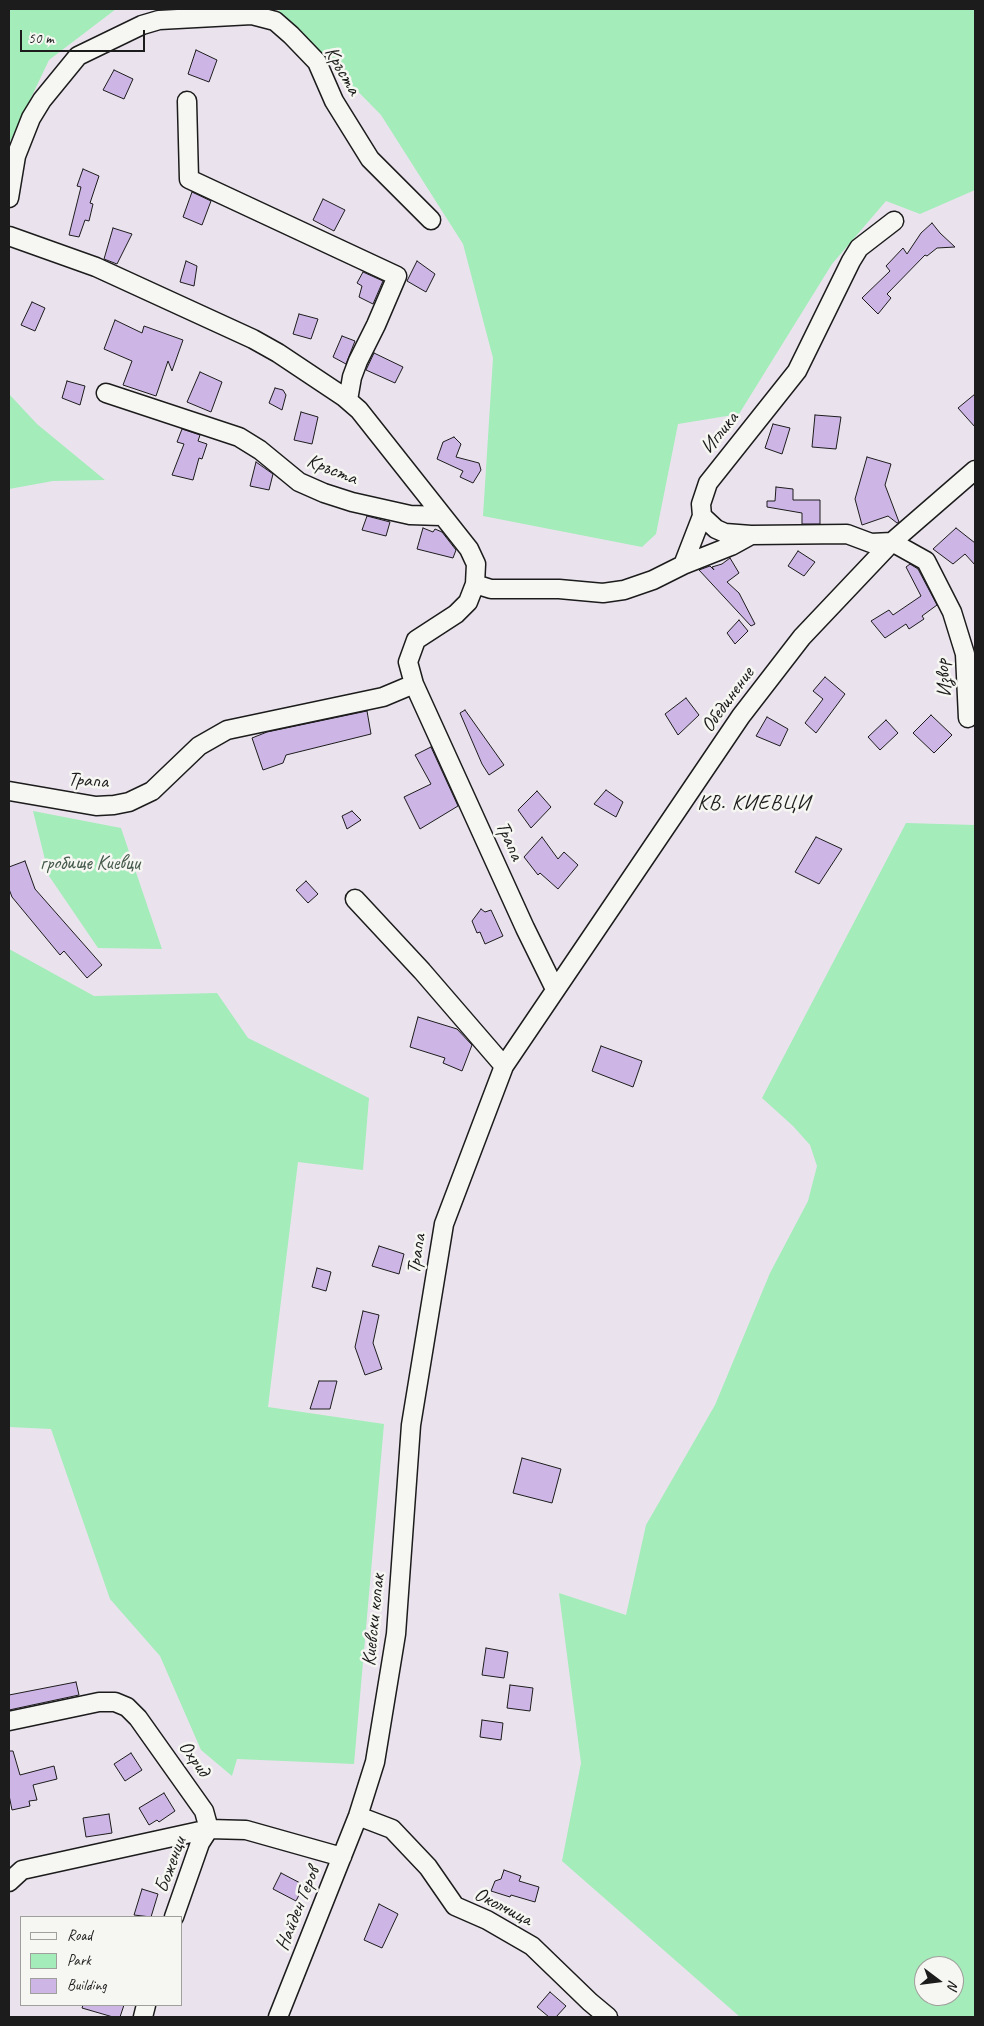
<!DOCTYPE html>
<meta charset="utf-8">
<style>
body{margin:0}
#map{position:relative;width:984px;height:2026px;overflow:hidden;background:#eae3ee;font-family:Caveat,sans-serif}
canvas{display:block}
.frame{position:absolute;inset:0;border:10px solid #1c1c1c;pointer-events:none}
.legend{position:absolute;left:20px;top:1916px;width:162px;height:90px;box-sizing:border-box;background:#f6f6f2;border:1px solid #9f9f9c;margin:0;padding:6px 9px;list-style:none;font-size:15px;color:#1c1c1c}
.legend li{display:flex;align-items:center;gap:10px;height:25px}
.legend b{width:25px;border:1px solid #9f9f9c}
.north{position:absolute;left:914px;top:1956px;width:50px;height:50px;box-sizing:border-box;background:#f6f6f2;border:1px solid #9f9f9c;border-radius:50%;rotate:105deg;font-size:14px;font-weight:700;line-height:20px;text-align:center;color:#1c1c1c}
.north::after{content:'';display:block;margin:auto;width:18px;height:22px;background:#1c1c1c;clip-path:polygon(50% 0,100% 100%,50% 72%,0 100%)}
.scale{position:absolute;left:20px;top:30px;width:125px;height:22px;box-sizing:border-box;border:2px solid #1c1c1c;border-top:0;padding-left:6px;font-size:15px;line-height:18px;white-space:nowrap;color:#1c1c1c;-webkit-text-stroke:4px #f6f6f2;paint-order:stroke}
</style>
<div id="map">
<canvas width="984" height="2026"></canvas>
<div class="frame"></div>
<ul class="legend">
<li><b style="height:6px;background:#f6f6f2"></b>Road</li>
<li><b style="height:14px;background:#a4ecb9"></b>Park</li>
<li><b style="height:14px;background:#cdb6e5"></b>Building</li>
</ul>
<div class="north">N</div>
<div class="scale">50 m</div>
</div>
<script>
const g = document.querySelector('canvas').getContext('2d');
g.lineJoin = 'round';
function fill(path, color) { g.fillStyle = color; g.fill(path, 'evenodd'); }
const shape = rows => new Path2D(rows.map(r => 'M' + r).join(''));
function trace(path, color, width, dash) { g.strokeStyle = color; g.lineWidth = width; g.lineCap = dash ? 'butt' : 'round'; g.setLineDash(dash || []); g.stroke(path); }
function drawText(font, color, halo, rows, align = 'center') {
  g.font = font + ' Caveat,sans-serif'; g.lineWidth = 5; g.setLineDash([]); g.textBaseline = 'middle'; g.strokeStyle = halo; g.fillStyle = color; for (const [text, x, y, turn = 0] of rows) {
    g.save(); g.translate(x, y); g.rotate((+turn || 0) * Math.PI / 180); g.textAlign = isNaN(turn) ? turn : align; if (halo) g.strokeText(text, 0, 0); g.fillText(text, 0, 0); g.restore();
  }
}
const green = shape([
 [9,9,116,9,49,60,9,144],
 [277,9,975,9,975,190,920,214,886,201,832,264,739,414,678,424,656,534,642,547,483,516,493,358,463,244,381,115],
 [9,394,37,424,105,480,53,481,9,489],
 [33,811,121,828,162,949,98,948,49,876],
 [906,823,975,825,975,2017,740,2017,562,1861,581,1763,559,1593,626,1615,646,1525,715,1405,770,1273,808,1201,817,1166,810,1145,793,1126,762,1098],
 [924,1966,954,1966,954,1996,924,1996],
 [9,949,94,996,217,993,248,1038,369,1098,363,1170,298,1162,268,1407,384,1424,354,1764,237,1759,232,1776,201,1750,160,1656,110,1599,51,1429,9,1427]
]);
const building = shape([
 [196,50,217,60,209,82,188,74,196,50],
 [114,70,133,79,124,99,103,90,114,70],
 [83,169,99,176,90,203,93,204,89,221,85,220,79,237,69,235,81,187,77,186,83,169],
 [192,192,211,201,202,225,183,217,192,192],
 [323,199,345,210,334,231,313,220,323,199],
 [932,223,940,233,955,247,937,248,927,256,925,255,887,294,891,298,878,314,862,298,890,271,886,266,903,248,907,254,921,233,932,223],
 [113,228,132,234,117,264,104,259,113,228],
 [186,261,197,266,194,286,180,282,186,261],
 [417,261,435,274,426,292,407,281,417,261],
 [363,272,383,281,373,304,359,297,362,286,357,283,363,272],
 [32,302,45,308,35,331,21,325,32,302],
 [299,314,318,319,311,339,293,334,299,314],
 [115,320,142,333,144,326,183,340,172,371,168,361,156,396,123,385,132,361,104,349,115,320],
 [342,336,355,341,346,364,333,357,342,336],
 [374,353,403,367,395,383,366,370,374,353],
 [200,372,222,382,211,412,187,402,200,372],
 [67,381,85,386,80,405,62,398,67,381],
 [275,388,283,390,286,395,282,410,269,403,275,388],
 [975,394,975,427,958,408,975,394],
 [301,412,318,417,312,444,294,440,301,412],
 [815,415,841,417,836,449,812,447,815,415],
 [773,424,790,428,782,454,765,448,773,424],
 [182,429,200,435,198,441,207,444,202,459,199,458,193,480,172,475,184,444,177,442,182,429],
 [454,437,461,444,456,457,479,463,481,470,473,483,460,477,463,471,437,459,443,442,454,437],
 [867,457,891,464,885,485,899,522,897,523,888,516,862,525,855,499,867,457],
 [256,462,273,474,269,490,250,486,256,462],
 [776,487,793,489,793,500,820,500,820,524,802,524,802,513,767,507,767,501,775,501,776,487],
 [367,516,390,522,386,536,362,530,367,516],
 [423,528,433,532,435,529,442,532,456,550,453,558,417,549,423,528],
 [956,528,975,543,975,565,965,554,953,564,933,549,956,528],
 [798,551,815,562,804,576,788,566,798,551],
 [730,558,739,573,727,582,739,593,755,624,751,626,699,570,710,566,714,570,712,567,722,564,730,558],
 [910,564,918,569,937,605,922,616,924,619,909,629,906,624,885,638,871,621,889,610,893,615,921,596,906,567,910,564],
 [739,620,748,631,735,644,727,633,739,620],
 [825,677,845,694,816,733,805,723,823,699,813,691,825,677],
 [686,698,699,715,678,735,665,714,686,698],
 [465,710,504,765,489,775,482,764,460,713,465,710],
 [367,711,371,734,286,755,283,763,263,770,252,738,267,732,367,711],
 [931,715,952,735,934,753,913,733,931,715],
 [767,717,788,729,780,746,756,736,767,717],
 [886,720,898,733,880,750,868,737,886,720],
 [431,747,458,806,420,829,404,797,431,784,415,755,431,747],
 [606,790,623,802,616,817,594,804,606,790],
 [537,791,551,807,531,828,518,810,537,791],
 [352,811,361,820,347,829,342,816,352,811],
 [542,837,558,859,564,852,578,865,558,889,540,873,538,875,524,857,542,837],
 [816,837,842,849,819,884,795,872,816,837],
 [25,861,35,889,102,965,87,978,64,951,60,955,12,897,9,889,9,867,25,861],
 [306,881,318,894,308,903,296,890,306,881],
 [481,909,485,912,491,910,503,936,485,944,480,932,477,933,472,921,481,909],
 [418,1017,457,1029,472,1045,462,1071,443,1063,445,1058,410,1047,418,1017],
 [601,1046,642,1061,633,1087,592,1071,601,1046],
 [379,1246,404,1254,399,1274,372,1266,379,1246],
 [317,1268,331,1272,326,1291,312,1287,317,1268],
 [363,1311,379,1315,373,1343,382,1369,365,1375,355,1347,363,1311],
 [319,1381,337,1381,330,1409,310,1409,319,1381],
 [522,1458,561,1469,552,1503,513,1493,522,1458],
 [486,1648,508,1652,504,1678,482,1675,486,1648],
 [76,1682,79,1695,9,1710,9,1695,76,1682],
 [510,1685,533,1688,530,1711,507,1708,510,1685],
 [482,1720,503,1723,501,1740,480,1737,482,1720],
 [9,1751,13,1751,20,1775,54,1766,57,1779,33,1785,37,1800,29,1801,30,1806,12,1810,9,1795,9,1751],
 [131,1753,142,1770,125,1781,114,1764,131,1753],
 [164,1793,175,1811,159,1822,157,1820,149,1825,139,1808,164,1793],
 [109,1814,112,1833,86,1837,83,1818,109,1814],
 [504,1870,521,1876,519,1881,539,1887,535,1902,511,1895,510,1897,491,1891,495,1881,501,1879,504,1870],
 [281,1873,304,1885,296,1901,273,1889,281,1873],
 [142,1889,158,1894,151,1917,134,1915,142,1889],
 [379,1904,398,1914,382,1948,364,1940,379,1904],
 [550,1992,566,2006,556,2017,549,2017,537,2007,550,1992],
 [83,2005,124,2005,120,2017,113,2017,82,2008,83,2005]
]);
const minor = shape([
 [187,101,189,179,397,276,376,325,358,361,352,377,348,400],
 [9,198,16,156,31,118,42,100,78,56,142,25,159,20,252,15,275,21,291,35,317,62,334,101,370,159,431,220],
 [894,221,859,248,851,261,797,371,708,483,701,504,702,516,716,529,725,533,751,535,847,534,871,543,892,542,926,561,952,612,965,654,968,718],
 [9,236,96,267,253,339,278,353,344,397,359,410,469,549,476,564,475,584,468,602,456,614,416,640,408,662,414,684,525,928,555,989],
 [106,393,239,437,260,450,299,482,324,493,352,502,410,515,441,516],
 [683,565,702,516],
 [475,584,491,589,559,589,603,593,624,590,653,580,683,565,731,546,751,535],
 [9,791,96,806,114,805,129,802,152,791,199,746,227,730,383,697,414,684],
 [355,899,422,971,504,1066],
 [9,1721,99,1702,115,1702,127,1707,138,1718,204,1811,209,1829,246,1830,342,1857],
 [358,1816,392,1829,428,1867,455,1906,487,1920,532,1946,590,2002,608,2017],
 [9,1882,22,1870,209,1829],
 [174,1917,200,1843,209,1829],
 [143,2017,146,2005],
 [278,2017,358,1816,375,1762,396,1634,411,1425,444,1224,504,1066,741,716,802,637,892,542,975,470]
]);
const streetNames = [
 ["Кръста",342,71,60],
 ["Иглика",720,433,-51],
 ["Кръста",332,470,22],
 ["Извор",944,678,-95],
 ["Обединение",728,700,-54],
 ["Трапа",88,781,4],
 ["Трапа",509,841,66],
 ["Трапа",417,1254,-81],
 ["Киевски копак",374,1620,-84],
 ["Охрид",194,1759,54],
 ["Боженци",171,1865,-70],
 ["Околчица",503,1907,27],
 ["Найден Геров",298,1909,-68]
];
const parkNames = [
 ["гробище Киевци",90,864]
];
const neighbourhoodNames = [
 ["КВ. КИЕВЦИ",754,803]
];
fill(green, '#a4ecb9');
fill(building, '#cdb6e5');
trace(building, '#1c1c1c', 1);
trace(minor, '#1c1c1c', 21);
trace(minor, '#f6f6f2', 18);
drawText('20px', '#1c1c1c', '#f6f6f2', streetNames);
drawText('20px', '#455a4b', '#f6f6f2', parkNames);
g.letterSpacing = '1px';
drawText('21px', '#1c1c1c', '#f6f6f2', neighbourhoodNames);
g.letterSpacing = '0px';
</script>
